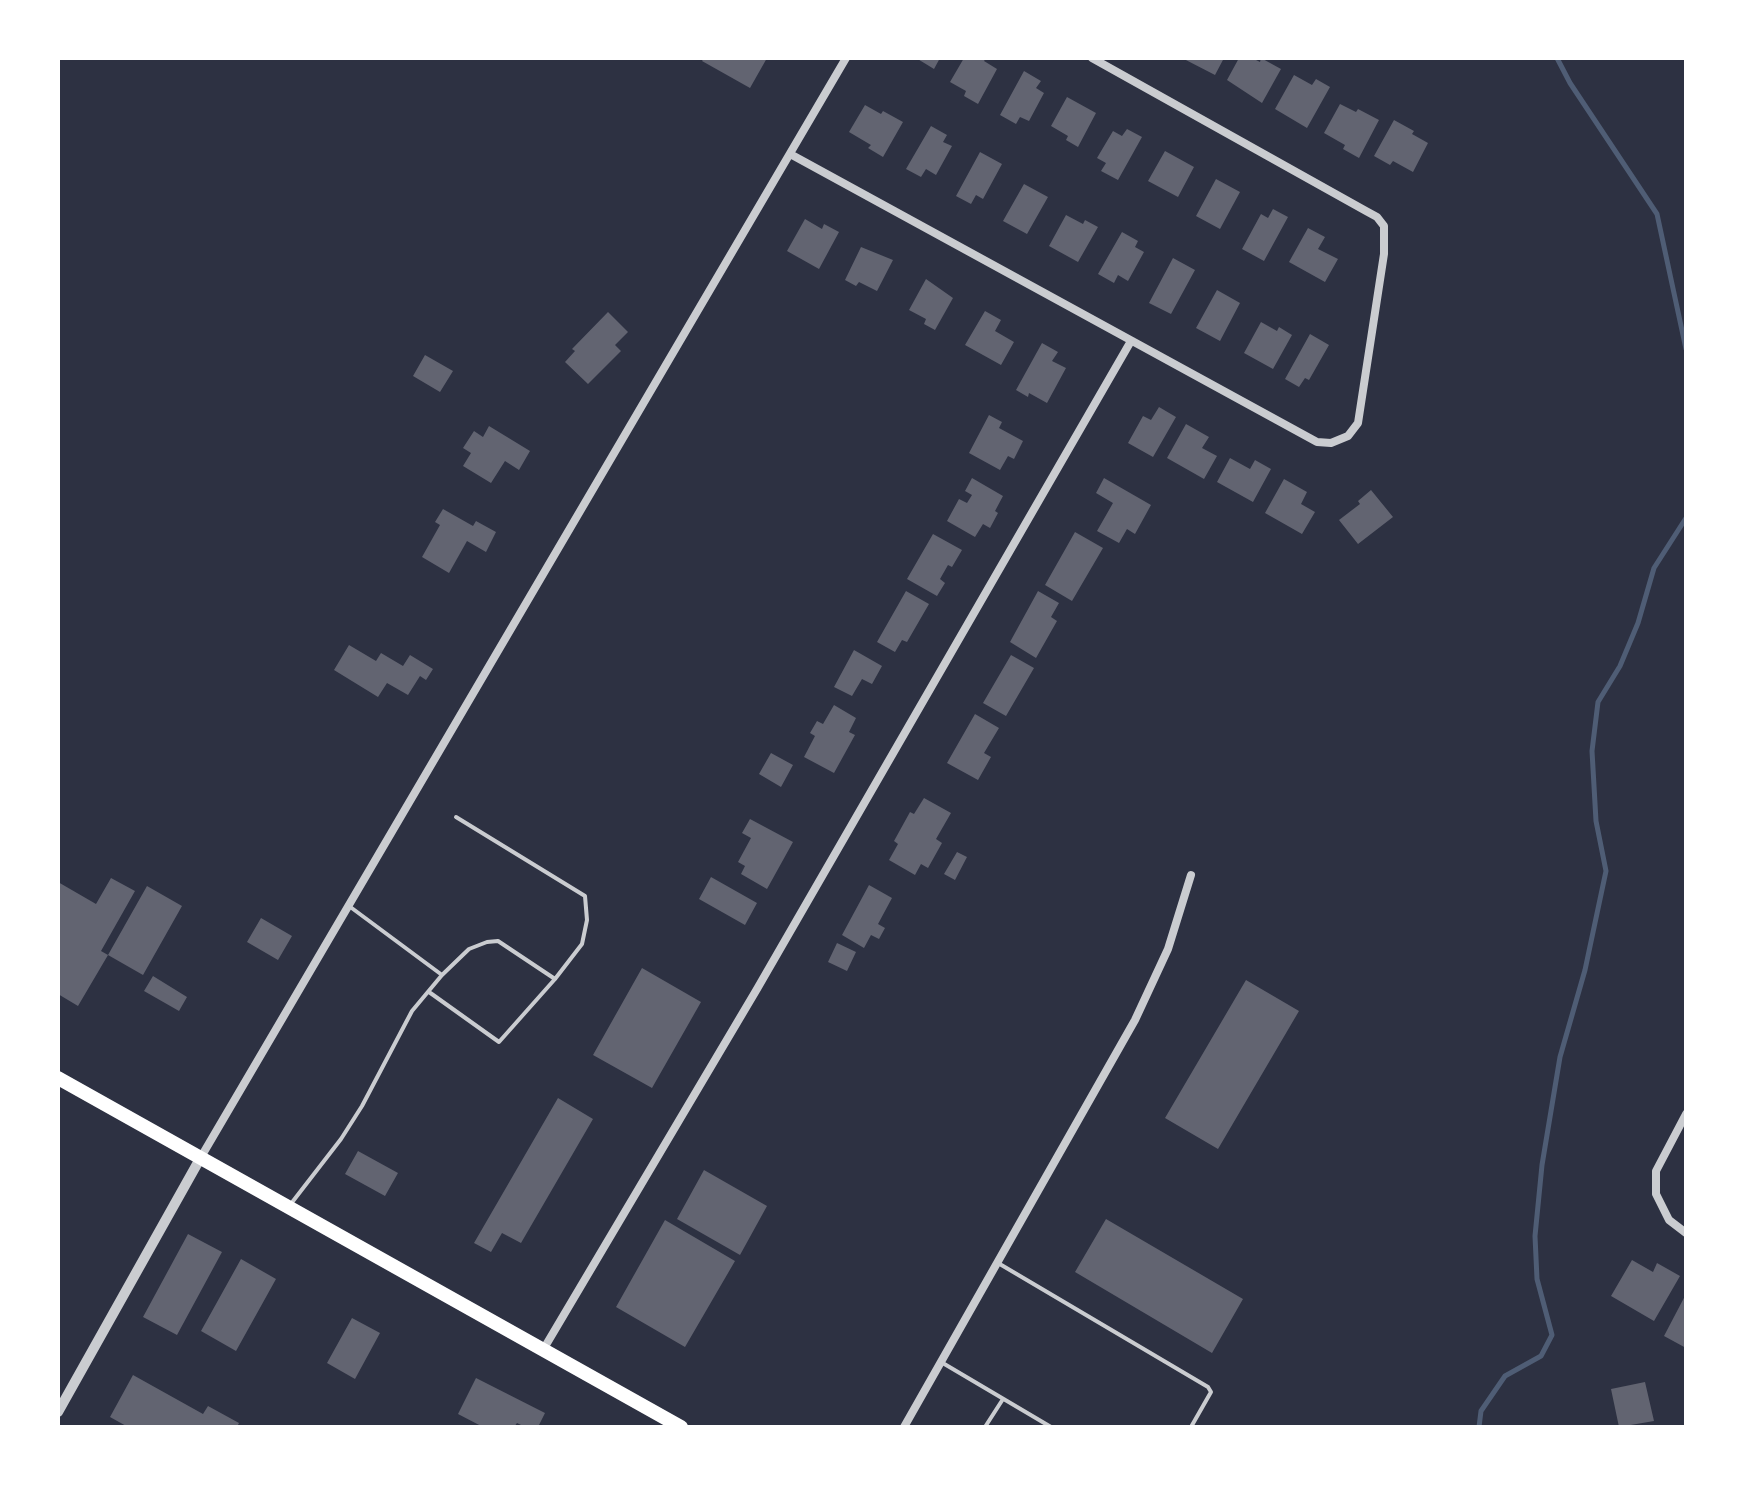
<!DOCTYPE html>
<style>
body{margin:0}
#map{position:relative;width:1744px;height:1485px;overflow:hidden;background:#2d3142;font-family:Montserrat,sans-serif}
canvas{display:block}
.frame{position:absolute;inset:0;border:60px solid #fff;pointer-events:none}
</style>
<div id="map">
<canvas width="1744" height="1485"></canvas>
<div class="frame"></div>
</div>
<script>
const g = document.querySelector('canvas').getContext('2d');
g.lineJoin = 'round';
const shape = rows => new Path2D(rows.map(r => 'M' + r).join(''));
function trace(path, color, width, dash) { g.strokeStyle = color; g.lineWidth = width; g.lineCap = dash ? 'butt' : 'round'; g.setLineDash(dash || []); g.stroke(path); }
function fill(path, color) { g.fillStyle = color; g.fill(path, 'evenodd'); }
const stream = shape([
 [1557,58,1570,83,1657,214,1686,349],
 [1479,1427,1481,1411,1505,1376,1541,1356,1552,1335,1537,1279,1535,1236,1542,1165,1560,1057,1585,970,1606,871,1596,821,1592,751,1598,702,1620,666,1638,623,1654,568,1686,518]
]);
const building = shape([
 [704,58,767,58,750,88,702,61],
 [916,58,940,58,934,69],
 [964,58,986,58,984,61,997,69,978,104,964,96,966,91,950,82],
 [1182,58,1224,58,1215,75],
 [1239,58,1252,58,1260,62,1261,58,1281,69,1262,103,1227,80],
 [1024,71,1041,81,1036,88,1044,93,1029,121,1020,117,1016,124,1000,115],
 [1294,75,1312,85,1316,79,1330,87,1307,128,1275,109],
 [1067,97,1096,113,1078,147,1066,140,1068,136,1051,126],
 [1340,104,1356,112,1358,109,1379,120,1359,158,1343,149,1345,145,1324,133],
 [865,105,881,114,883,111,903,122,883,157,868,148,871,145,849,132],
 [1394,120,1414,131,1412,134,1428,143,1413,172,1393,161,1390,165,1374,156],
 [931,126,947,135,943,142,952,146,936,175,926,169,921,177,906,169],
 [1127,129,1142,137,1118,180,1101,171,1106,163,1097,158,1113,131,1122,136],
 [1165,151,1194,167,1178,197,1148,181],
 [980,152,1002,164,983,199,976,195,971,204,956,196],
 [1216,179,1240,192,1220,229,1196,216],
 [1024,184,1048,197,1027,234,1003,221],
 [1273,209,1288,217,1264,261,1242,249,1261,214,1268,218],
 [1066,215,1083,224,1085,220,1098,227,1078,262,1049,246],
 [805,219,822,229,824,224,839,232,819,269,787,251],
 [1308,228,1325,237,1318,249,1338,259,1325,282,1289,262],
 [1122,232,1138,241,1135,247,1144,252,1128,281,1118,275,1114,283,1098,274],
 [861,247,893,260,877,291,859,282,856,286,845,280],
 [1173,258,1195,270,1171,314,1149,303],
 [926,279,953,298,935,330,924,324,926,319,909,310],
 [1217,290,1240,303,1220,341,1196,328],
 [985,311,1001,320,995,331,1014,342,1001,365,965,345],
 [608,312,628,332,615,345,621,351,588,384,565,362,575,351,572,349],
 [1261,322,1277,331,1279,327,1292,335,1273,369,1244,353],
 [1310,334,1329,345,1309,380,1305,378,1299,387,1285,379],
 [1042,343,1058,352,1052,361,1066,368,1047,403,1029,393,1028,397,1016,390],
 [425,355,453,371,440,392,413,376],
 [1159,407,1176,417,1153,457,1128,443,1143,416,1151,420],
 [989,415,1002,422,999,428,1023,441,1014,459,1008,456,1000,470,969,453],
 [1186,424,1209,437,1202,448,1217,456,1204,479,1167,458],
 [489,426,530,451,519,470,505,461,491,483,463,466,471,453,463,448,474,431,483,437],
 [1230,458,1250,469,1255,460,1271,469,1253,502,1217,482],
 [972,478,1003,496,995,511,998,513,990,528,983,524,975,537,947,521,959,499,967,503,972,495,965,491],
 [1104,478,1151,505,1135,534,1127,529,1119,543,1097,531,1113,503,1096,493],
 [1284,479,1307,492,1301,504,1315,512,1302,534,1265,513],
 [1371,490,1393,517,1358,544,1339,520,1360,504,1358,501],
 [443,509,473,526,476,521,496,532,486,552,467,541,449,573,422,557,440,525,435,522],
 [1075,532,1103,548,1072,601,1045,585],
 [933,534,962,550,952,567,948,565,940,579,945,583,937,596,907,579],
 [906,591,929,604,907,642,902,640,895,652,877,642],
 [1038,591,1059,603,1051,617,1057,621,1036,658,1010,642],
 [349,645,376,661,381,653,403,666,410,655,433,669,426,680,420,676,408,695,387,683,378,697,334,670],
 [854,650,882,666,872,684,862,679,852,696,834,687],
 [1011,655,1034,668,1006,716,983,703],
 [834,705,856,718,849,732,855,735,834,773,804,757,815,736,810,733,817,721,823,724],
 [975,714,999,728,984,753,991,757,978,780,947,763],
 [771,753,793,765,781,787,759,774],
 [924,798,951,813,936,839,942,843,928,868,921,864,915,875,889,860,898,844,894,841,910,812,914,814],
 [750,819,793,842,767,889,741,874,745,866,738,862,751,838,742,833],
 [957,852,967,857,955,880,944,874],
 [711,877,757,903,745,925,699,899],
 [111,878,135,891,101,951,108,955,78,1006,58,994,58,882,96,904],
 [869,885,892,898,878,924,885,928,879,939,871,935,864,948,842,935],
 [147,886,182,906,143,975,108,955],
 [261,918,292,936,278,960,247,942],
 [837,943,856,952,847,971,828,962],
 [642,968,701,1002,652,1088,593,1055],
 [153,976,187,997,179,1011,144,991],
 [1246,980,1299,1011,1218,1149,1165,1118],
 [558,1098,593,1119,521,1243,502,1233,491,1252,474,1243],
 [358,1151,398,1173,385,1196,345,1174],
 [704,1170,767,1206,740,1255,677,1219],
 [1106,1219,1243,1299,1212,1353,1075,1272],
 [665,1220,735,1261,685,1347,616,1307],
 [188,1234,222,1252,177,1335,143,1317],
 [241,1259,276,1279,236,1351,201,1331],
 [1632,1260,1653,1272,1657,1263,1680,1276,1654,1321,1611,1296],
 [1686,1294,1686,1348,1664,1336],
 [352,1318,380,1333,355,1379,327,1363],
 [133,1375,203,1414,208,1406,239,1423,237,1427,128,1427,110,1417],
 [476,1378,545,1413,538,1427,525,1427,517,1423,514,1427,483,1427,458,1414],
 [1645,1382,1654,1421,1619,1427,1611,1389]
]);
const service = shape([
 [349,906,442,975],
 [429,992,499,1042,555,979],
 [290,1205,341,1139,362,1106,412,1011,442,975,469,949,487,942,498,941,555,979,582,944,587,920,585,896,456,817],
 [998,1263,1208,1387,1211,1392,1191,1427],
 [941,1362,1051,1427],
 [985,1427,1003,1399]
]);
const minor = shape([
 [792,155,1317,442,1331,443,1348,436,1358,423,1384,254,1384,226,1377,217,1366,211,1092,58],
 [1686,1114,1656,1171,1656,1194,1669,1220,1686,1233],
 [201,1157,846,58],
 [543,1350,757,989,1131,341],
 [904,1427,1135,1020,1168,949,1191,875]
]);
const tertiary = shape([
 [58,1412,201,1157]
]);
const primary = shape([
 [58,1078,681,1427]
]);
trace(stream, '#4f5d75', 5);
fill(building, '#626471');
trace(service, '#caccd0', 4);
trace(minor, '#caccd0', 8);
trace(tertiary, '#caccd0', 10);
trace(primary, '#fff', 14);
</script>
